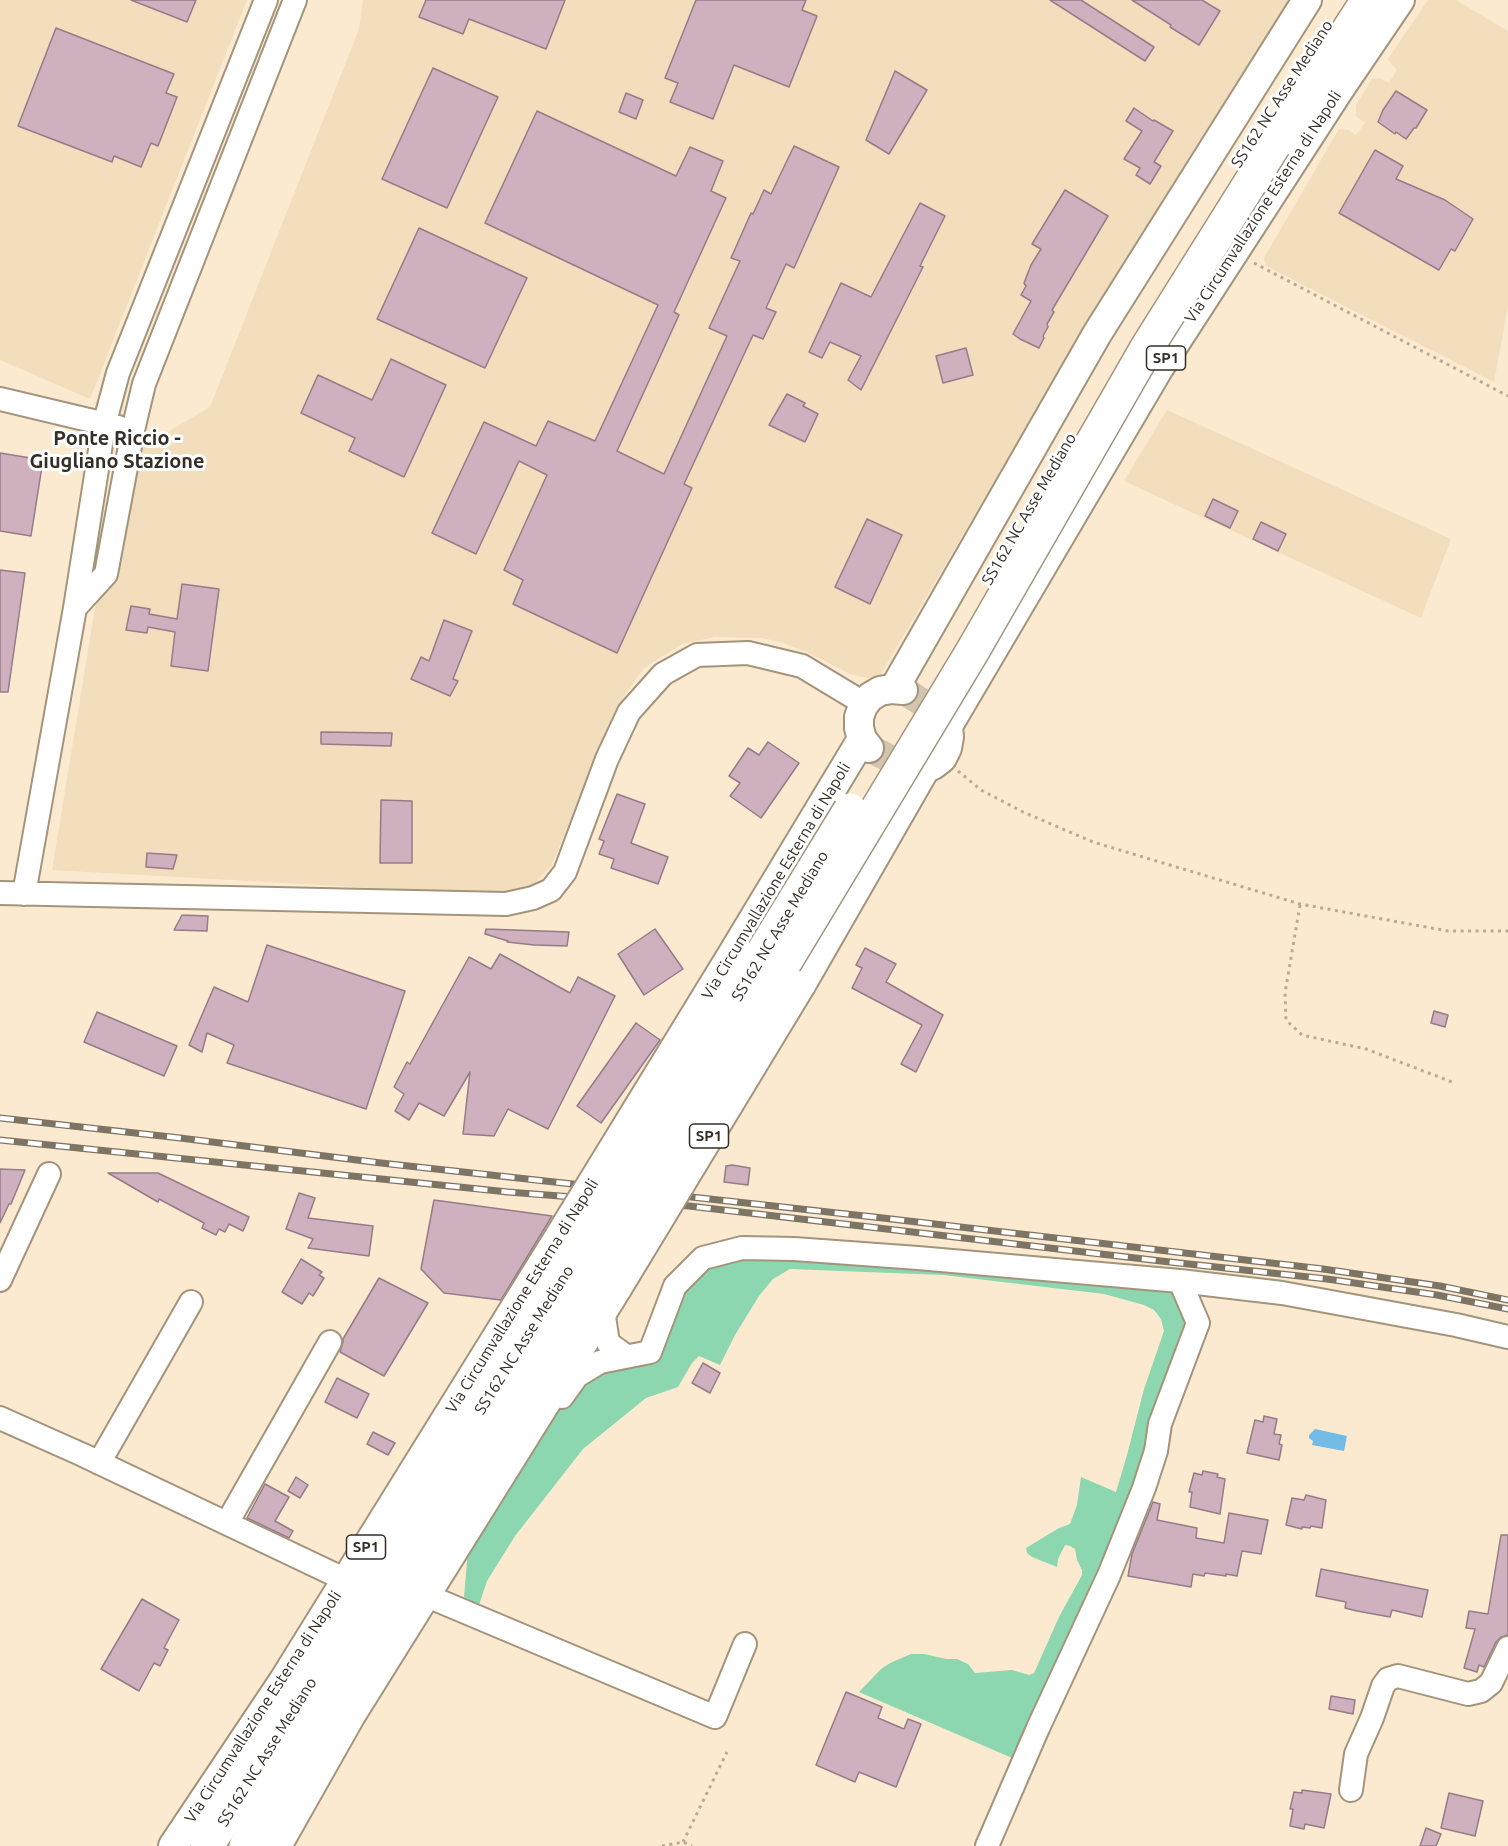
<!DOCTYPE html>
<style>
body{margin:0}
canvas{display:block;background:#fbead0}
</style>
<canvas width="1508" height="1846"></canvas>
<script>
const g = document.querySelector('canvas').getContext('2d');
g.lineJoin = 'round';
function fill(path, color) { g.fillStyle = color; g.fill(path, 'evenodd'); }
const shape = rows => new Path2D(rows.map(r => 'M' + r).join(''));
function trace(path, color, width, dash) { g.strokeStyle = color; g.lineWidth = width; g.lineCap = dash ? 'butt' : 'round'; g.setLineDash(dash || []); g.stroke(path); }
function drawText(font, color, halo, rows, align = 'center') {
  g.font = font + ' Ubuntu,sans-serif'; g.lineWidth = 6; g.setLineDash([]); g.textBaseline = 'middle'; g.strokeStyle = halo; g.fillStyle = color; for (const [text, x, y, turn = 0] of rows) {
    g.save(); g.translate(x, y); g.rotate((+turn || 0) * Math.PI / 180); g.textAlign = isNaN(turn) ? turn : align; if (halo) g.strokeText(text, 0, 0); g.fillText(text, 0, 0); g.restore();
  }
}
const built = shape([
 [0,0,247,0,90,399,0,360],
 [363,0,1290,0,1062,366,881,674,868,678,850,674,811,654,783,643,763,638,715,637,682,644,644,668,624,696,551,866,529,889,500,895,52,870,96,602,119,577,142,447,210,407,359,29],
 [1428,0,1456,0,1508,31,1508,306,1494,382,1266,266,1264,258,1339,129,1348,130,1356,135,1365,123,1356,116,1356,105,1372,79,1380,78,1389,83,1397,70,1392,65,1388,59],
 [1167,410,1451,539,1421,618,1124,481]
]);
const green = shape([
 [737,1255,1174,1285,1187,1314,1131,1495,1012,1758,859,1692,881,1669,890,1663,911,1654,924,1654,946,1659,957,1659,968,1664,975,1673,1012,1670,1029,1675,1034,1673,1059,1617,1082,1575,1082,1570,1077,1560,1075,1549,1070,1546,1065,1545,1058,1559,1057,1567,1032,1557,1027,1553,1026,1548,1059,1528,1070,1524,1077,1505,1081,1477,1116,1492,1127,1455,1144,1389,1164,1331,1161,1319,1154,1310,1144,1305,1104,1294,943,1275,790,1269,773,1279,759,1296,735,1335,720,1365,699,1356,692,1363,678,1387,646,1398,583,1449,515,1536,487,1581,479,1605,464,1597,469,1538,575,1384,584,1375,637,1363,675,1299,696,1270]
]);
const water = shape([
 [1315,1429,1347,1436,1344,1451,1312,1445,1313,1441,1309,1438,1309,1435]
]);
const building = shape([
 [131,0,196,0,187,22,131,0],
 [426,0,565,0,546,49,469,19,463,34,419,17,426,0],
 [696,0,806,0,802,10,817,16,789,87,734,65,713,119,670,102,678,83,665,78,696,0],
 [1050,0,1081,0,1154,47,1145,61,1050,0],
 [1132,0,1202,0,1220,11,1199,45,1170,27,1171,25,1132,0],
 [56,28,174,74,166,93,177,97,158,146,151,143,141,167,114,156,112,162,18,126,56,28],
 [433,68,498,97,447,208,382,179,433,68],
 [895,71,927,90,889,154,866,140,895,71],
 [1396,91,1427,110,1416,128,1414,128,1406,139,1396,132,1395,134,1378,122,1383,110,1396,91],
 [626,93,643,100,636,119,619,112,626,93],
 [1134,108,1153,121,1154,120,1173,131,1154,162,1161,166,1150,184,1136,175,1140,168,1124,159,1142,131,1126,121,1134,108],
 [537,111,676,176,690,147,723,161,711,191,726,198,674,312,679,315,617,451,664,474,727,336,709,328,740,261,731,258,751,213,753,214,764,190,771,194,794,146,839,167,794,268,786,264,766,308,776,312,763,339,753,335,684,484,692,488,617,653,513,604,523,580,504,570,547,475,519,461,476,554,432,533,484,422,536,446,548,421,595,441,658,305,485,223,537,111],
 [1375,150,1403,166,1396,179,1445,200,1473,219,1455,251,1451,249,1439,270,1339,213,1375,150],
 [1065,190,1108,216,1052,310,1054,312,1047,324,1048,327,1043,336,1044,338,1039,348,1020,339,1013,334,1031,301,1021,295,1026,286,1024,283,1031,265,1041,249,1032,244,1065,190],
 [920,203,945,216,920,266,923,267,861,390,848,380,861,356,830,342,822,358,809,352,841,283,871,297,920,203],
 [419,228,527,278,485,368,377,319,419,228],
 [966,348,973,375,943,383,936,356,966,348],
 [391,359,446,385,404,477,349,451,355,438,301,413,318,375,372,400,391,359],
 [787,394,805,403,803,406,818,414,805,442,769,425,787,394],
 [0,453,43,460,31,536,0,531,0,453],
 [1213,499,1238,511,1230,528,1205,516,1213,499],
 [867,519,902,535,870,604,835,587,867,519],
 [1261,522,1286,534,1278,551,1253,539,1261,522],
 [0,570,25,573,8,692,0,692,0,570],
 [182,584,219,589,208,671,171,666,175,632,148,627,147,633,126,630,131,606,150,609,149,614,177,619,182,584],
 [444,620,472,631,453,679,458,681,450,696,411,679,421,657,429,661,444,620],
 [321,732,392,733,391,746,321,744,321,732],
 [768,742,799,763,761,818,730,796,740,783,729,776,748,748,759,755,768,742],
 [617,794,645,804,631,843,668,857,658,884,611,868,614,859,599,854,604,841,599,839,617,794],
 [381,800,412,801,412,863,380,863,381,800],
 [147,853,177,855,173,869,146,867,147,853],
 [182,915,208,916,207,931,174,930,182,915],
 [486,929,569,932,567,946,534,945,507,942,508,941,485,934,486,929],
 [655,929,683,969,644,995,618,954,655,929],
 [267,945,405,991,366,1109,227,1063,234,1045,207,1033,202,1052,189,1045,214,987,248,1002,267,945],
 [865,948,896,964,886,982,943,1015,916,1072,901,1064,922,1025,852,988,862,968,856,965,865,948],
 [500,954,570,993,578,977,615,996,548,1129,508,1109,494,1136,463,1134,470,1072,444,1116,419,1103,409,1120,395,1111,404,1094,394,1087,407,1062,410,1064,469,957,491,969,500,954],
 [1434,1011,1448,1015,1445,1027,1431,1023,1434,1011],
 [97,1012,177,1046,164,1076,84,1042,97,1012],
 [636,1023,660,1040,601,1123,577,1106,636,1023],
 [732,1165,750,1168,748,1185,724,1182,726,1166,732,1165],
 [0,1169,25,1170,11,1204,9,1204,0,1223,0,1169],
 [108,1173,158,1173,249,1217,243,1231,229,1224,225,1232,219,1229,216,1235,202,1228,204,1223,159,1199,158,1202,108,1173],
 [299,1193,315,1198,308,1218,373,1226,369,1256,308,1248,313,1239,286,1229,299,1193],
 [434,1200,552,1216,501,1300,444,1293,421,1269,434,1200],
 [301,1259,322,1272,319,1275,324,1278,313,1296,309,1293,302,1304,282,1292,301,1259],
 [379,1278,428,1303,384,1376,340,1352,343,1342,343,1339,379,1278],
 [703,1363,720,1373,710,1393,692,1383,703,1363],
 [337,1378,369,1394,357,1418,325,1402,337,1378],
 [1264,1416,1277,1419,1274,1434,1281,1435,1279,1444,1282,1445,1279,1460,1247,1453,1255,1420,1263,1422,1264,1416],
 [373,1432,395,1443,388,1455,367,1444,373,1432],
 [1203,1471,1218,1474,1217,1477,1225,1479,1220,1514,1190,1507,1192,1492,1189,1492,1194,1473,1202,1475,1203,1471],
 [296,1477,308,1485,300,1498,288,1491,296,1477],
 [265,1484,289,1497,275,1521,293,1531,289,1538,247,1518,265,1484],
 [1306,1495,1326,1500,1322,1528,1311,1526,1310,1528,1302,1527,1302,1529,1286,1525,1292,1498,1304,1500,1306,1495],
 [1153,1502,1160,1504,1157,1520,1197,1528,1196,1538,1224,1543,1229,1513,1268,1520,1261,1554,1242,1551,1237,1576,1226,1574,1226,1576,1205,1573,1204,1576,1193,1574,1191,1587,1128,1576,1132,1554,1153,1502],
 [1501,1535,1508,1535,1508,1635,1501,1637,1496,1642,1484,1667,1479,1665,1477,1672,1464,1668,1475,1629,1466,1628,1469,1611,1488,1614,1501,1535],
 [1321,1569,1428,1590,1422,1617,1392,1610,1390,1617,1357,1611,1345,1608,1346,1602,1316,1596,1321,1569],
 [142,1599,179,1620,164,1648,168,1650,160,1666,154,1663,139,1691,101,1669,142,1599],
 [846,1692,882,1707,878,1718,904,1729,908,1719,921,1724,896,1787,859,1772,855,1782,816,1765,846,1692],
 [1331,1696,1355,1700,1353,1714,1329,1709,1331,1696],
 [1302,1790,1331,1794,1324,1828,1305,1824,1304,1829,1290,1826,1293,1809,1290,1809,1294,1792,1302,1793,1302,1790],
 [1449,1793,1483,1801,1475,1836,1441,1828,1449,1793],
 [1426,1828,1441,1834,1436,1846,1420,1846,1426,1828]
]);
const majorTunnel = shape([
 [903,690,943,716],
 [869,748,912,770]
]);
const path = shape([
 [1254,263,1508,396],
 [958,771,981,790,1023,812,1093,842,1300,904,1448,931,1508,931],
 [1300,905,1285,993,1286,1020,1302,1035,1366,1049,1452,1082],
 [683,1842,727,1752],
 [662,1846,683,1842,692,1846]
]);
const minor = shape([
 [266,0,118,373,104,425,75,608,106,574,133,430,144,384,295,0],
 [0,399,118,427],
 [0,893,506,904,533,898,551,890,565,872,607,759,629,712,663,674,697,655,748,653,802,666,865,704],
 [24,894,75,608],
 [0,1280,49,1174],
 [603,1310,608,1343,626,1356],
 [562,1397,577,1376,600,1362,650,1352,675,1286,703,1258,742,1248,794,1249,918,1258,1180,1281,1282,1293,1456,1325,1508,1337],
 [0,1418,83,1455,346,1580],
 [99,1463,191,1302],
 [227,1523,330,1342],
 [425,1595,715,1717,745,1644],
 [1351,1790,1356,1754,1372,1718,1383,1686,1388,1679,1398,1676,1468,1694,1481,1691,1491,1683,1508,1648],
 [987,1846,1038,1728,1109,1575,1144,1488,1156,1451,1160,1424,1198,1323,1180,1281]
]);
const major = shape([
 [894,689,1097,334,1307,0],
 [948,726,1159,368,1339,90,1400,0],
 [869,748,862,739,859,728,859,717,863,706,870,697,880,691,891,689,903,690],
 [912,770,923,770,933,765,942,758,947,748,949,737,948,726,943,716],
 [736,948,862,739],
 [801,985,925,769],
 [173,1846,284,1680,554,1245],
 [277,1846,351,1715,618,1287]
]);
const highway = shape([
 [1274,145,1368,0],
 [207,1846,575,1259],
 [246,1846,595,1272]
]);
const rail = shape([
 [0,1118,180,1138,381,1163,874,1217,1323,1269,1440,1286,1508,1300],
 [0,1140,508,1192,689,1206,1161,1261,1327,1279,1437,1295,1508,1309]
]);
const majorBridge = shape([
 [554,1245,736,948],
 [618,1287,801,985]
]);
const highwayBridge = shape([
 [575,1259,850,810],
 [595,1272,779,972,972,652,1148,346,1274,145]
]);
const shields = [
 [1166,358,39],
 [709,1136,39],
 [366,1547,39]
];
const shieldNames = [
 ["SP1",1166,358],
 ["SP1",709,1136],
 ["SP1",366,1547]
];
const streetNames = [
 ["SS162 NC Asse Mediano",1282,94,-57],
 ["Via Circumvallazione Esterna di Napoli",1263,207,-57],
 ["SS162 NC Asse Mediano",1029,509,-60],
 ["Via Circumvallazione Esterna di Napoli",776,881,-59],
 ["SS162 NC Asse Mediano",780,926,-59],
 ["Via Circumvallazione Esterna di Napoli",522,1296,-58],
 ["SS162 NC Asse Mediano",524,1340,-58],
 ["Via Circumvallazione Esterna di Napoli",263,1707,-57],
 ["SS162 NC Asse Mediano",267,1752,-58]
];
const quarterNames = [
 ["Ponte Riccio -",117,438],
 ["Giugliano Stazione",117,461]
];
fill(built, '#f2ddbc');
fill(green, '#8cd7af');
fill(water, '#71bbe6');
fill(building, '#ceb0be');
trace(building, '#967b88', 1.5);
trace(majorTunnel, '#d3c4ae', 28, [28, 14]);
trace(minor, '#a3947c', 26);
trace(major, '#a3947c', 32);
trace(highway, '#a3947c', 36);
trace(path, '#b8ab96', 3, [3, 4.5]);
trace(minor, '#fff', 22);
trace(major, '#fff', 28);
trace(highway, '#fff', 33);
trace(rail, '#7e7464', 7);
trace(rail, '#fff', 4.5, [14]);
trace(majorBridge, '#a3947c', 32, []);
trace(highwayBridge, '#a3947c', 36, []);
trace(majorBridge, '#fff', 28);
trace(highwayBridge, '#fff', 33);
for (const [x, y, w] of shields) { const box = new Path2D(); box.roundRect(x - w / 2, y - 12, w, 24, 4.5); g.fillStyle = '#fff'; g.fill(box); trace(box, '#342e24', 1.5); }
drawText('bold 15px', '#342e24', null, shieldNames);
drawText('16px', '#342e24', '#fff', streetNames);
drawText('bold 20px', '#342e24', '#fff', quarterNames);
</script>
